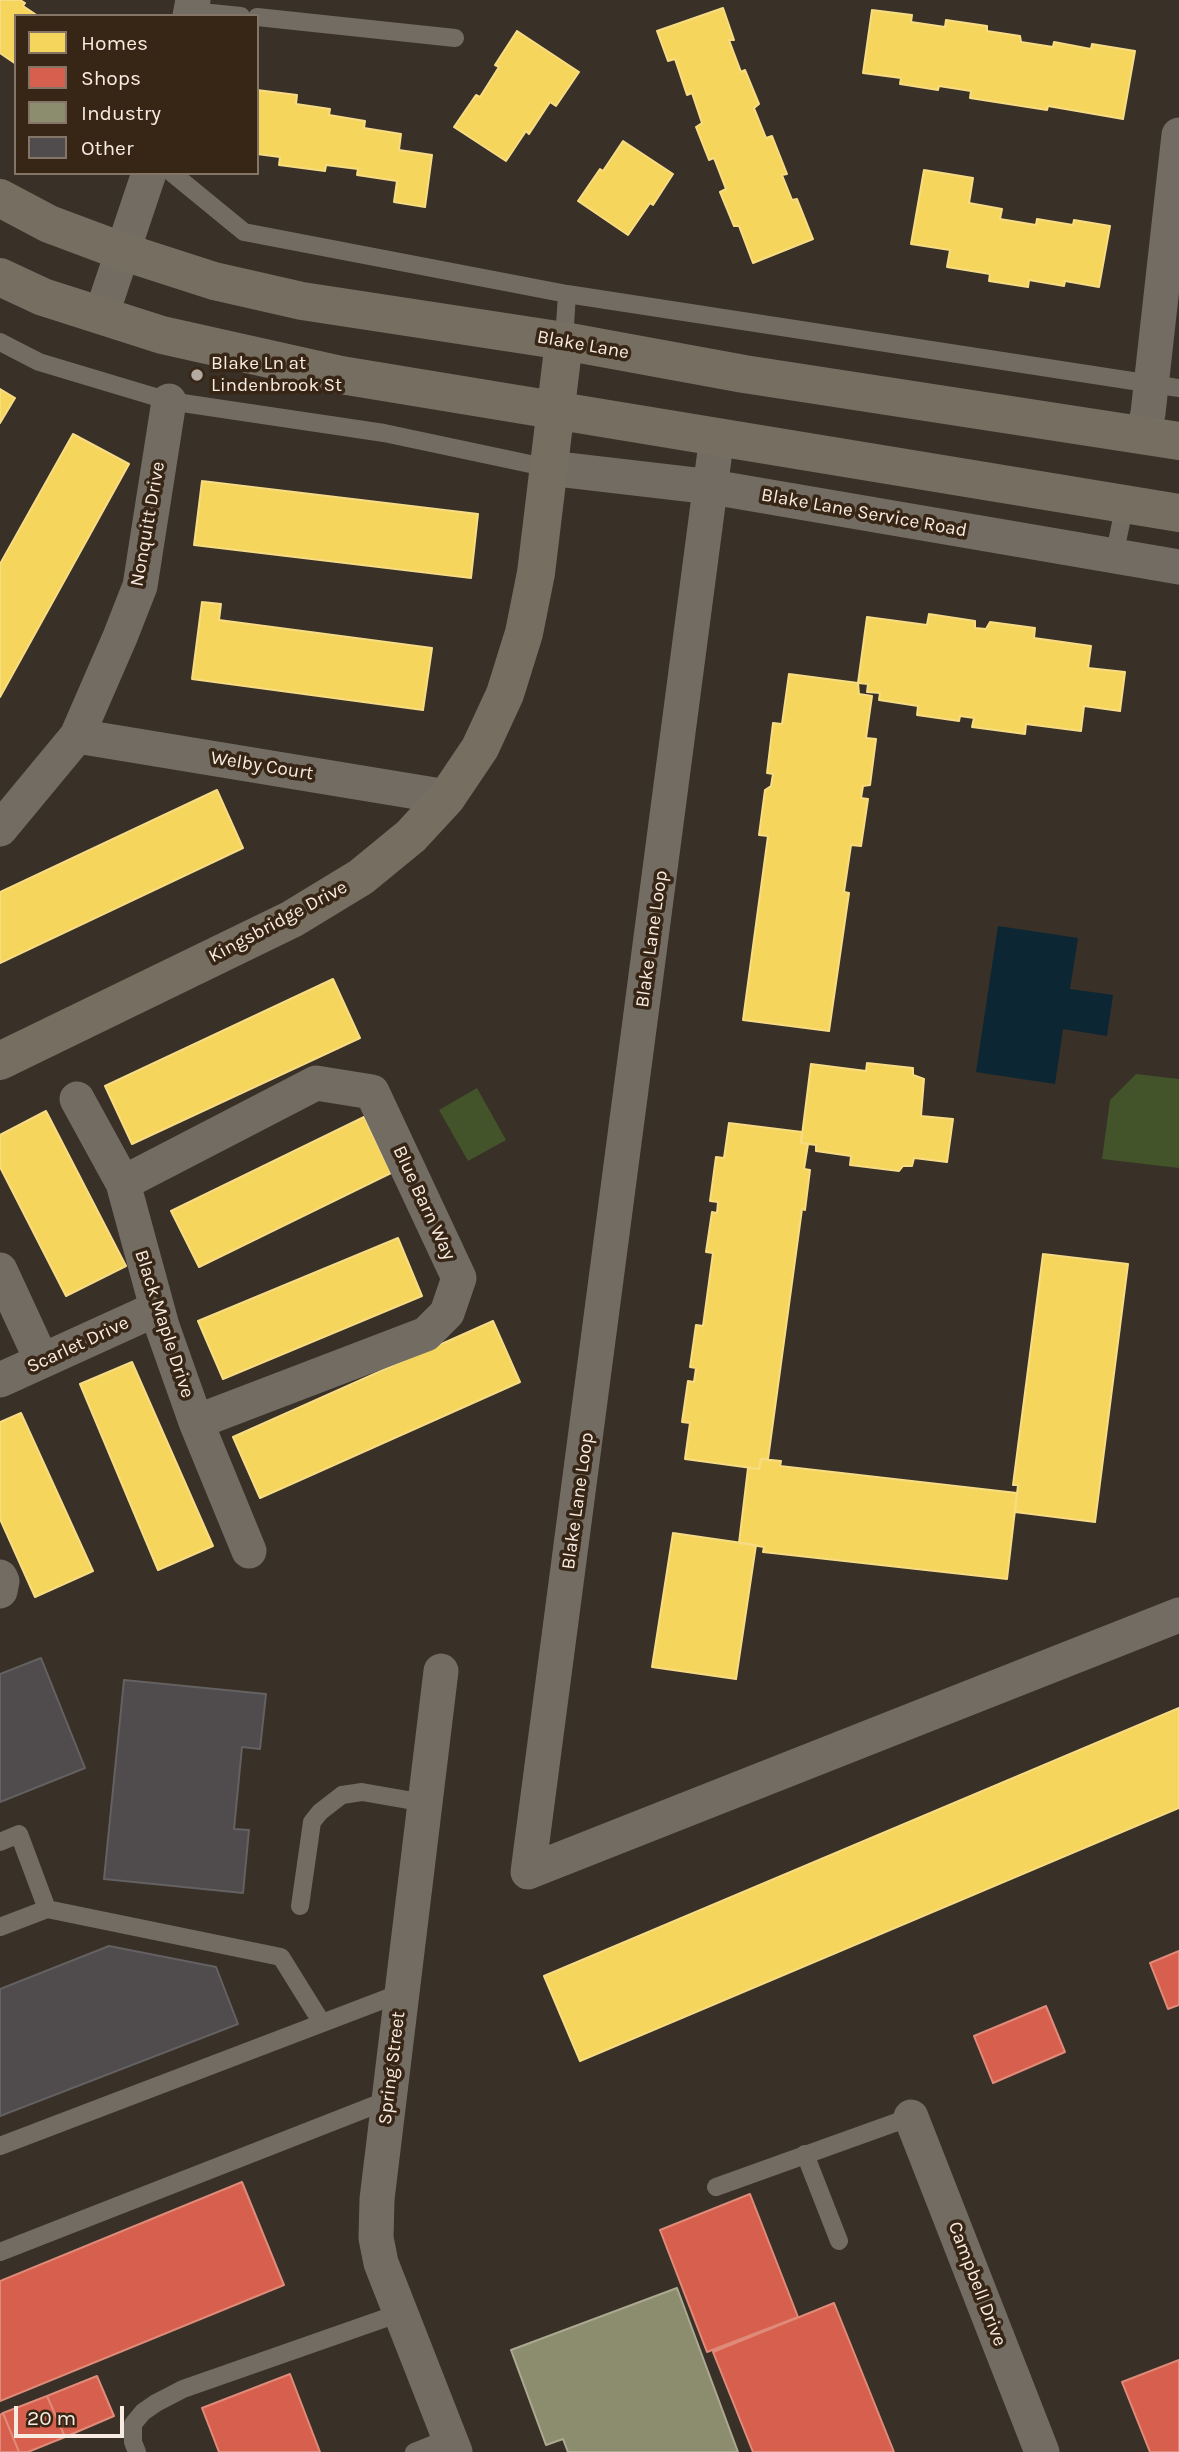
<!DOCTYPE html>
<style>
body{margin:0}
#map{position:relative;width:1179px;height:2452px;overflow:hidden;background:#393027;font-family:Karla,sans-serif}
canvas{display:block}
.legend{position:absolute;left:14px;top:14px;width:245px;height:161px;box-sizing:border-box;background:#372515;border:2px solid #847567;margin:0;padding:9px 12px;list-style:none;font-size:21px;color:#f8ece2}
.legend li{display:flex;align-items:center;gap:14px;height:35px}
.legend b{width:35px;border:2px solid #847567}
.scale{position:absolute;left:14px;top:2406px;width:110px;height:32px;box-sizing:border-box;border:4px solid #f8ece2;border-top:0;padding-left:9px;font-size:21px;line-height:24px;white-space:nowrap;color:#f8ece2;-webkit-text-stroke:5px #372515;paint-order:stroke}
</style>
<div id="map">
<canvas width="1179" height="2452"></canvas>
<ul class="legend">
<li><b style="height:19px;background:#f6d55c"></b>Homes</li>
<li><b style="height:19px;background:#d6604d"></b>Shops</li>
<li><b style="height:19px;background:#8c8c6e"></b>Industry</li>
<li><b style="height:19px;background:#504b4c"></b>Other</li>
</ul>
<div class="scale">20 m</div>
</div>
<script>
const g = document.querySelector('canvas').getContext('2d');
g.lineJoin = 'round';
function fill(path, color) { g.fillStyle = color; g.fill(path, 'evenodd'); }
const shape = rows => new Path2D(rows.map(r => 'M' + r).join(''));
function trace(path, color, width, dash) { g.strokeStyle = color; g.lineWidth = width; g.lineCap = dash ? 'butt' : 'round'; g.setLineDash(dash || []); g.stroke(path); }
function drawText(font, color, halo, rows, align = 'center') {
  g.font = font + ' Karla,sans-serif'; g.lineWidth = 7; g.setLineDash([]); g.textBaseline = 'middle'; g.strokeStyle = halo; g.fillStyle = color; for (const [text, x, y, turn = 0] of rows) {
    g.save(); g.translate(x, y); g.rotate((+turn || 0) * Math.PI / 180); g.textAlign = isNaN(turn) ? turn : align; if (halo) g.strokeText(text, 0, 0); g.fillText(text, 0, 0); g.restore();
  }
}
const green = shape([
 [1136,1074,1179,1079,1179,1168,1102,1159,1110,1100],
 [477,1088,506,1140,468,1161,439,1110]
]);
const water = shape([
 [998,926,1078,938,1070,989,1113,995,1107,1036,1063,1029,1055,1084,976,1072]
]);
const homes = shape([
 [0,0,20,0,25,3,23,6,38,16,16,16,16,64,0,53,0,0],
 [723,8,734,40,729,40,741,72,745,70,759,104,754,108,766,138,772,136,787,174,782,175,792,200,797,199,813,239,753,263,739,226,734,226,720,192,726,189,714,158,709,160,696,127,702,123,692,93,687,95,675,59,668,61,657,31,723,8],
 [872,10,912,15,911,22,945,27,946,20,987,26,987,31,1020,36,1021,42,1053,47,1054,42,1091,49,1092,44,1135,51,1123,119,1048,106,1047,110,970,98,971,91,939,86,938,90,900,84,901,78,863,73,872,10],
 [517,31,579,72,556,106,550,102,529,134,526,131,506,161,454,127,476,95,480,97,499,67,495,65,517,31],
 [257,90,297,95,296,104,330,109,329,115,365,121,364,128,401,134,399,150,432,155,425,207,394,202,397,181,357,175,358,169,326,165,325,171,279,165,280,157,257,154,257,90],
 [623,141,673,174,653,205,650,203,628,235,578,201,600,169,603,171,623,141],
 [924,170,973,178,969,203,1002,209,1000,219,1036,225,1037,219,1073,225,1074,220,1110,226,1099,287,1065,281,1064,286,1029,280,1028,287,989,281,990,274,947,267,950,250,911,244,924,170],
 [0,389,15,398,0,423,0,389],
 [73,434,129,464,0,697,0,564,73,434],
 [202,481,478,514,471,578,194,545,202,481],
 [202,602,221,604,219,620,432,648,423,710,192,679,202,602],
 [929,614,975,621,975,628,986,629,990,622,1035,628,1034,638,1091,646,1088,668,1125,672,1120,711,1084,706,1081,731,1026,724,1025,734,972,727,974,718,960,716,959,721,917,715,918,706,879,700,880,693,867,692,868,684,858,683,867,617,927,625,929,614],
 [789,674,858,683,859,694,872,696,866,738,876,739,870,785,863,786,861,798,868,799,861,846,851,845,844,892,849,893,829,1031,743,1020,768,836,759,835,765,790,771,786,773,774,767,773,773,723,782,724,789,674],
 [217,790,243,848,0,963,0,892,217,790],
 [333,979,360,1038,132,1144,105,1086,333,979],
 [867,1063,913,1068,913,1075,924,1079,921,1116,953,1119,947,1162,914,1158,912,1166,903,1166,899,1171,850,1165,851,1156,816,1151,816,1145,801,1143,811,1064,866,1071,867,1063],
 [46,1111,126,1266,66,1296,0,1167,0,1135,46,1111],
 [364,1117,391,1173,199,1267,171,1211,364,1117],
 [729,1123,802,1132,801,1143,808,1144,804,1169,810,1170,805,1210,802,1209,768,1459,761,1459,759,1469,685,1459,690,1423,682,1422,688,1381,694,1382,696,1368,690,1367,696,1325,703,1326,713,1253,706,1252,712,1212,717,1213,718,1202,710,1201,716,1157,724,1158,729,1123],
 [398,1238,422,1296,223,1379,198,1321,398,1238],
 [1043,1254,1128,1264,1095,1522,1015,1512,1018,1485,1013,1485,1043,1254],
 [493,1321,520,1382,260,1498,233,1437,493,1321],
 [132,1362,213,1546,158,1570,80,1384,132,1362],
 [21,1413,93,1571,35,1597,0,1519,0,1422,21,1413],
 [761,1459,781,1461,780,1466,1017,1493,1007,1579,763,1552,764,1547,739,1543,748,1468,759,1469,761,1459],
 [673,1533,756,1545,736,1679,652,1667,673,1533],
 [1179,1708,1179,1808,580,2061,544,1976,1179,1708]
]);
const shops = shape([
 [1179,1951,1179,2005,1168,2009,1150,1963,1179,1951],
 [1046,2006,1065,2052,993,2083,974,2036,1046,2006],
 [242,2182,284,2285,0,2401,0,2281,242,2182],
 [750,2194,798,2317,707,2352,660,2230,750,2194],
 [834,2303,894,2452,753,2452,713,2352,834,2303],
 [1179,2360,1179,2452,1150,2452,1122,2382,1179,2360],
 [290,2374,320,2452,219,2452,202,2408,290,2374],
 [97,2376,114,2416,65,2437,47,2396,97,2376],
 [47,2396,65,2437,28,2452,19,2452,3,2413,47,2396],
 [3,2413,19,2452,0,2452,0,2415,3,2413]
]);
const industry = shape([
 [677,2288,738,2452,568,2452,563,2439,546,2445,511,2350,677,2288]
]);
const building = shape([
 [41,1658,85,1768,0,1802,0,1674,41,1658],
 [124,1680,266,1694,260,1749,242,1747,234,1829,249,1830,243,1893,104,1879,124,1680],
 [109,1946,216,1967,238,2024,0,2116,0,1989,109,1946]
]);
const lane = shape([
 [187,7,191,11,241,16],
 [257,17,455,38],
 [172,173,244,232,567,294,1179,388],
 [564,341,567,294],
 [0,342,39,362,169,401,384,433,549,468],
 [1114,556,1125,504],
 [0,1842,19,1834,47,1909],
 [300,1906,312,1822,320,1812,342,1795,362,1792,425,1803],
 [0,1927,47,1909,281,1957,322,2023],
 [0,2146,401,1993],
 [805,2154,839,2241],
 [716,2187,911,2117],
 [0,2252,388,2100],
 [137,2452,133,2442,133,2424,143,2412,156,2403,183,2389,400,2313],
 [414,2452,449,2438]
]);
const street = shape([
 [190,16,193,0],
 [101,316,149,173],
 [717,436,528,1872,1179,1615],
 [1143,436,1148,413,1179,135],
 [549,468,712,487,1179,567],
 [77,736,447,797],
 [0,829,77,736,120,637,140,586,169,401],
 [77,1099,123,1183,162,1326,196,1422,249,1551],
 [123,1183,316,1083,372,1092,459,1278,447,1313,426,1334,196,1422],
 [0,1270,42,1361],
 [0,1380,156,1309],
 [0,1577,2,1581,0,1591],
 [441,1671,377,2199,376,2238,381,2263,455,2452],
 [911,2117,1042,2452]
]);
const secondary = shape([
 [0,198,49,224,124,252,214,281,302,301,564,341,744,374,1179,441],
 [0,277,43,297,162,335,341,375,1179,513],
 [0,1061,292,919,361,877,411,836,447,797,480,748,505,694,524,633,536,573,564,341]
]);
const markers = [
 [197,375,7,"#b5aaa1"]
];
const streetNames = [
 ["Blake Lane",583,345,10],
 ["Blake Lane Service Road",864,513,10],
 ["Nonquitt Drive",148,524,-80],
 ["Welby Court",262,766,9],
 ["Kingsbridge Drive",278,922,-28],
 ["Blake Lane Loop",652,939,-82],
 ["Blue Barn Way",424,1203,65],
 ["Black Maple Drive",164,1324,72],
 ["Scarlet Drive",78,1345,-25],
 ["Blake Lane Loop",578,1501,-82],
 ["Spring Street",392,2068,-83],
 ["Campbell Drive",977,2284,69]
];
const poiNames = [
 ["Blake Ln at",211,364],
 ["Lindenbrook St",211,386]
];
fill(green, '#43532a');
fill(water, '#0c2634');
fill(homes, '#f6d55c');
trace(homes, '#f7dc84', 2);
fill(shops, '#d6604d');
trace(shops, '#e08a7a', 2);
fill(industry, '#8c8c6e');
trace(industry, '#aca991', 2);
fill(building, '#504b4c');
trace(building, '#646162', 2);
trace(lane, '#736c62', 18);
trace(street, '#736c62', 35);
trace(secondary, '#766e61', 38);
for (const [x, y, r, color] of markers) { const dot = new Path2D(); dot.arc(x, y, r, 0, 2 * Math.PI); g.fillStyle = color; g.fill(dot); trace(dot, '#372515', 2.5); }
drawText('19px', '#f8ece2', '#372515', streetNames);
drawText('19px', '#f8ece2', '#372515', poiNames, 'left');
</script>
